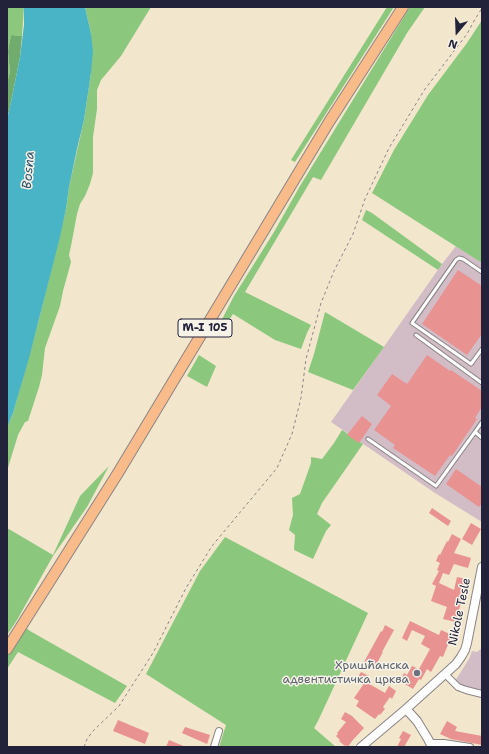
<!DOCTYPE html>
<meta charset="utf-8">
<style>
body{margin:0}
#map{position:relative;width:489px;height:754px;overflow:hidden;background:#f2e6cd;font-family:"Shantell Sans",sans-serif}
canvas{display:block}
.frame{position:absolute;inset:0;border:8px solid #22223b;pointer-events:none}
.north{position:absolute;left:437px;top:12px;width:40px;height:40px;-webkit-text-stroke:3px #f7f3e8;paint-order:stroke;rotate:199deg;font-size:11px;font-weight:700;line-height:16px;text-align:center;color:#22223b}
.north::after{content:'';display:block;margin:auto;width:14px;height:18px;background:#22223b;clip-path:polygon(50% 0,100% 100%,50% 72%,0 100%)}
</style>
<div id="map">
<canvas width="489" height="754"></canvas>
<div class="frame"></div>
<div class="north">N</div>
</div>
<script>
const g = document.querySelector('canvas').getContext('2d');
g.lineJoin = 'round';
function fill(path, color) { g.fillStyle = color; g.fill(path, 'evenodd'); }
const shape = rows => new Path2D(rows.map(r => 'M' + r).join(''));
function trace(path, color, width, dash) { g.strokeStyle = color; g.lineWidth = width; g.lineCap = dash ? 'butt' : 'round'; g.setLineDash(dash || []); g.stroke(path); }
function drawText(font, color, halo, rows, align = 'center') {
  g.font = font + ' "Shantell Sans",sans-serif'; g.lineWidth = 3; g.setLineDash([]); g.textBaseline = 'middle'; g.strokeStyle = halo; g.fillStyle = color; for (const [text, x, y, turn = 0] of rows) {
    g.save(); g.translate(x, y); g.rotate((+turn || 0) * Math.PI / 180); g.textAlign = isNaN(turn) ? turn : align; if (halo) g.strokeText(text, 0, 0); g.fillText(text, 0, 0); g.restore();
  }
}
const industrial = shape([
 [456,246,482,263,482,522,435,493,331,422,442,264],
 [482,648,482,691,463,686,455,681,469,659,472,651,477,652]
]);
const green = shape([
 [7,7,24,7,22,36,11,35,8,51,10,72,7,83],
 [85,7,151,7,121,56,101,80,97,90,97,109,93,137,93,173,90,184,85,196,80,204,77,214,71,246,69,255,71,262,63,291,60,306,45,348,42,375,39,387,28,421,25,422,18,435,7,471,7,428,13,413,39,319,66,209,69,187,84,120,91,73,91,34],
 [387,7,394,7,295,162,291,160],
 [410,7,425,7,407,33,321,180,313,177,245,292,311,325,307,333,301,349,275,340,233,314,223,329,218,327,234,296,274,232,300,186],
 [482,20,482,263,372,193,394,150,428,95,467,43],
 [366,210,372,213,442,264,438,270,362,220],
 [325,312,384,347,353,390,308,372,314,354],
 [199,355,216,366,207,387,187,376],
 [342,430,363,444,322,503,317,514,331,525,326,531,313,559,294,550,295,535,289,530,293,515,292,498,300,494,311,463,311,457,322,459,334,443],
 [109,466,87,507,53,556,17,620,7,635,7,528,53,555,80,496],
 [225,537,368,613,318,721,314,728,336,747,219,747,226,725,146,674,200,571],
 [24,626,30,631,127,686,115,703,18,652,7,669,7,654]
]);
const forest = shape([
 [11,35,22,36,20,57,11,102,7,120,7,83,10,72,8,51]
]);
const water = shape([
 [24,7,85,7,91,34,93,51,91,73,84,120,77,149,69,187,66,209,59,241,29,358,13,413,7,428,7,120,11,102,20,57,24,25]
]);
const building = shape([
 [458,270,482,286,482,334,467,355,422,324],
 [427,355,450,371,451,370,482,391,482,407,475,418,477,419,452,456,450,455,435,476,393,448,395,445,374,430,391,406,377,395,392,374,407,384],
 [362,416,372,424,359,443,347,435],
 [456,469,482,487,482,503,479,507,446,484],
 [432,508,451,521,448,526,429,513],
 [471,523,481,529,472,545,462,539],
 [452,534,461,539,454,553,471,558,468,568,454,564,449,575,443,573,439,583,454,590,457,577,467,579,456,622,443,619,447,607,431,601,436,586,432,584,439,571,437,570,440,563,436,561,439,554,440,555,447,541,448,542],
 [410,621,439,635,441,630,452,635,443,657,440,656,431,672,427,669,421,680,419,679,413,689,400,681,404,673,407,675,412,666,419,669,430,649,421,644,425,636,412,630,407,641,402,638],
 [385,625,394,630,382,652,383,652,375,667,364,662,381,631,382,632],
 [361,672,369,676,366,682,385,693,389,686,396,691,392,699,390,697,383,707,385,709,380,715,379,714,375,719,356,706,359,701,354,698,363,685,356,680],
 [345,712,352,716,364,728,352,741,348,747,346,745,345,746,339,741,340,740,336,736,338,734,337,733,346,722,341,719],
 [118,720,149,733,145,744,113,731],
 [447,721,457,727,455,731,482,736,482,745,451,739,440,734],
 [185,727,210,735,207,744,182,733],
 [403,731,411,735,404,747,397,747,401,739,399,738],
 [169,740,186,747,166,747]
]);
const path = shape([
 [84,747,87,739,93,731,119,706,153,653,186,588,212,546,277,468,292,434,301,398,306,359,321,303,334,271,353,234,365,199,389,148,425,89,467,34,474,21,482,8]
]);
const service = shape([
 [482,272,463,259,459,258,456,260,412,323,471,364,482,349],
 [416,335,482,383],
 [482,422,475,432,482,438],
 [368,439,436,486,475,432]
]);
const minor = shape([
 [445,674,458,687,466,690,482,694],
 [430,743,444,743,470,747],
 [214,747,219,731]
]);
const tertiary = shape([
 [406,709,417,721,428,739,432,747],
 [361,747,406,709,456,664,461,657,465,650,467,643,482,567]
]);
const primary = shape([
 [7,649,118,473,329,122,403,7]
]);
const markers = [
 [417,673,4,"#6b7280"]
];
const shields = [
 [205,328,54]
];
const shieldNames = [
 ["M-I 105",205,328]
];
const streetNames = [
 ["Nikole Tesle",460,612,-78]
];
const worshipNames = [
 ["Хришћанска",409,666],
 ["адвентистичка црква",409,680]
];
const waterNames = [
 ["Bosna",29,170,-85]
];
fill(industrial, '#d2bdc7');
fill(green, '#8bc87e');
fill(forest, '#70ac6d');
fill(water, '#4ab4c7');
fill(building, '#e89291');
trace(service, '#8a8484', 5);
trace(minor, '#8a8484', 8);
trace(tertiary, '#8a8484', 10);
trace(primary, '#8a8484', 12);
trace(path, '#8a8484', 1, [3, 3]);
trace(service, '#fff', 3);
trace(minor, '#fff', 6);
trace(tertiary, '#fff', 8);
trace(primary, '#fabb8b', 10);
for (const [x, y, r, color] of markers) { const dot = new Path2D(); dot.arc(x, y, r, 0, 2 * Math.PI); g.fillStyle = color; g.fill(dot); trace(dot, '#f7f3e8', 1.5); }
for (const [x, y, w] of shields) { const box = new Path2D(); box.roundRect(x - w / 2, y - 9, w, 18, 3); g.fillStyle = '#f7f3e8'; g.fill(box); trace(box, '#22223b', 1); }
drawText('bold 11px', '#22223b', null, shieldNames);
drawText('12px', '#22223b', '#f7f3e8', streetNames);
drawText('12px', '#5b616d', '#f7f3e8', worshipNames, 'right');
drawText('italic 13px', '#30556c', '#f7f3e8', waterNames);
</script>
